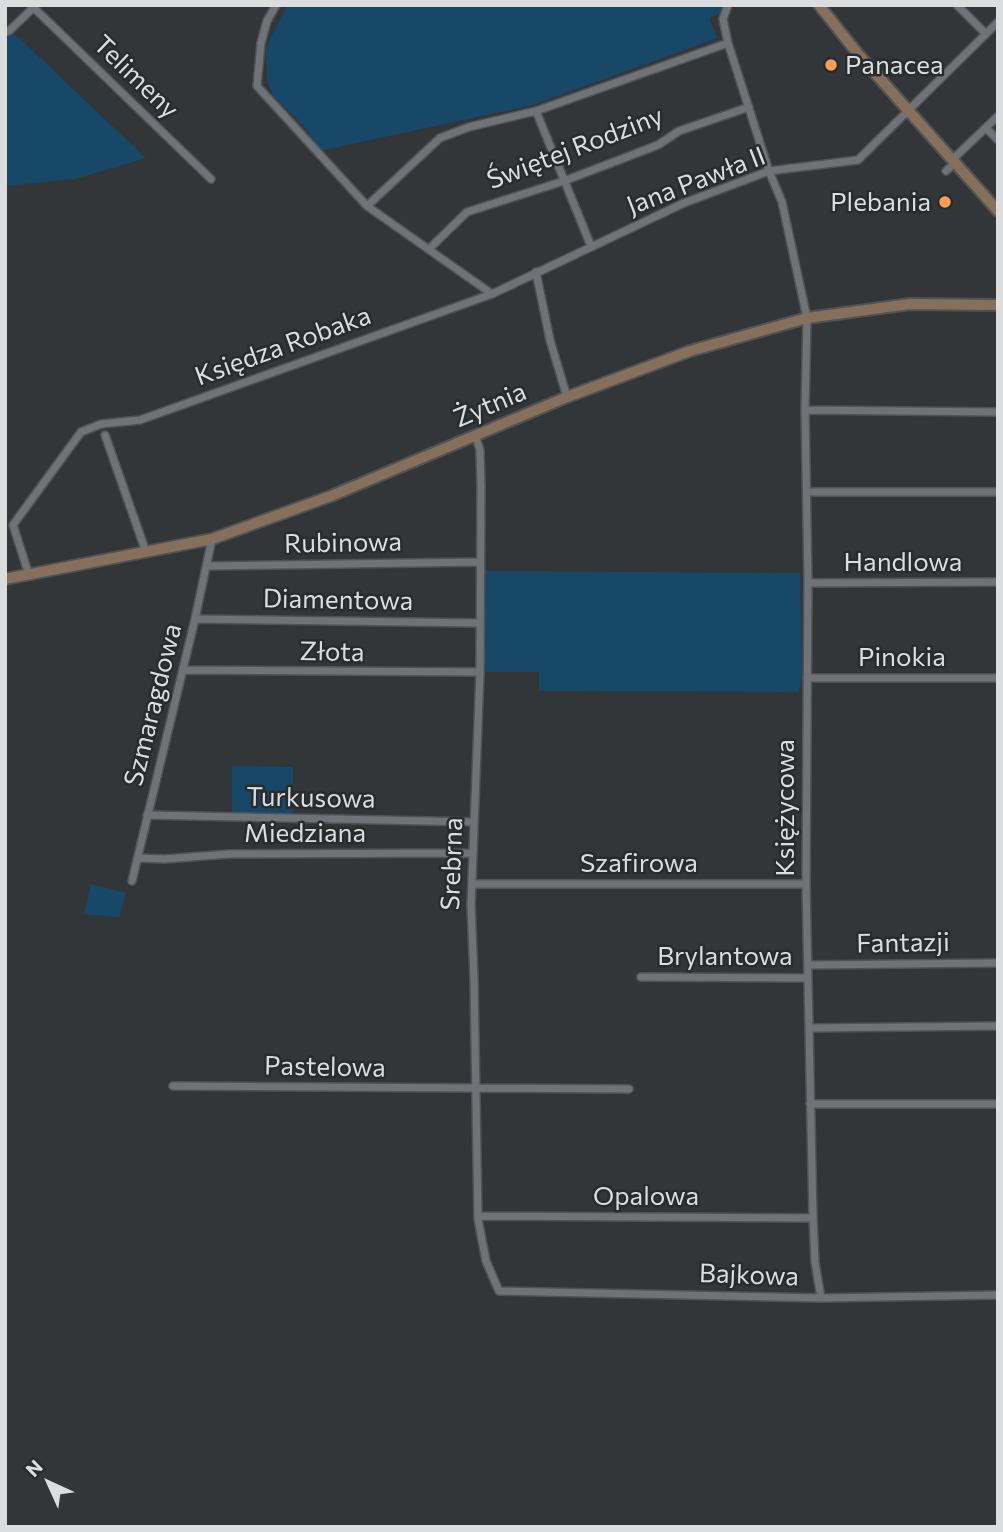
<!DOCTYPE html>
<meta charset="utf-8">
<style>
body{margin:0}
#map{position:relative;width:1003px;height:1532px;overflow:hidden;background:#323639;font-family:Commissioner,sans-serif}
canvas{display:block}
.frame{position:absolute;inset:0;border:7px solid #dbdddf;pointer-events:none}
.north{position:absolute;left:14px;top:1448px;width:70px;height:70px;-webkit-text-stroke:5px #282c2f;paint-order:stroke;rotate:315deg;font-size:19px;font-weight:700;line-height:28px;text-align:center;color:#dbdddf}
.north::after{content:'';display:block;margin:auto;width:24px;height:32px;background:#dbdddf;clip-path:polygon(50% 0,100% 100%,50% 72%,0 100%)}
</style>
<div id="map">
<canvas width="1003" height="1532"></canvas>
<div class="frame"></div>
<div class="north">N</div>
</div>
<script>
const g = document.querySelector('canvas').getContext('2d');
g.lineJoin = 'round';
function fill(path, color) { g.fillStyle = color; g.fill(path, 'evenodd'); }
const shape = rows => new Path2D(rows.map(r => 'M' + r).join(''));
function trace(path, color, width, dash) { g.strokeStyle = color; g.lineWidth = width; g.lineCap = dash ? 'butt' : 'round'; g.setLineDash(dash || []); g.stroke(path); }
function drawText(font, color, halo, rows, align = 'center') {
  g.font = font + ' Commissioner,sans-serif'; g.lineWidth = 5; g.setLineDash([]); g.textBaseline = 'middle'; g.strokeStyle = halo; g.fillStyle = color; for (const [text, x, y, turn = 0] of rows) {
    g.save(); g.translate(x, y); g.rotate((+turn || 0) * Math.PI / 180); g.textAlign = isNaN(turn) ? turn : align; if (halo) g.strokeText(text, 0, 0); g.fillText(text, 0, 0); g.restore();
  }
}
const green = shape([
 [287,5,724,5,719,14,709,18,717,38,533,105,319,151,304,126,273,96,267,80,266,48],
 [5,25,146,158,75,179,5,186],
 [485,571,800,573,802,673,799,692,539,691,539,672,485,672],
 [232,766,293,767,293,816,232,815],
 [91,884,126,893,119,917,84,914]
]);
const street = shape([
 [31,5,211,179],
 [276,5,267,21,261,43,257,86,367,206,492,294],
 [728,5,723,19,728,43,769,171,782,202,807,318,805,410,808,581,806,884,813,1218,815,1262,821,1298],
 [957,5,986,34],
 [5,32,9,31,33,8],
 [536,111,591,246],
 [986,128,998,140],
 [952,160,998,116],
 [946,171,955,163],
 [367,206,440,138,469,127,536,111,728,43],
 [429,249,467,212,564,181,658,145,679,131,749,107],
 [536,272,550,340,567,397],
 [805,410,998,412],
 [105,435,146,552],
 [475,435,480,450,481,486,480,672,471,905,474,979,478,1219,486,1261,499,1291,821,1298,998,1295],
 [807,492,998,492],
 [207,566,480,562],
 [29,575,13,525,81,432,101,424,140,420,492,294,684,203,769,171,858,160,998,22],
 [808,583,998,582],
 [195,619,479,623],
 [183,670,480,672],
 [807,678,998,678],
 [147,815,474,822],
 [138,858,165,859,229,854,473,853],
 [132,881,195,619,212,539],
 [472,884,806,884],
 [808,965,998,963],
 [641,977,808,978],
 [810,1028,998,1026],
 [173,1086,629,1089],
 [810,1104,998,1104],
 [478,1216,813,1218]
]);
const secondary = shape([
 [819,5,858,54,998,211],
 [5,579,212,539,331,496,567,397,658,363,690,351,807,318,910,304,998,305]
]);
const markers = [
 [831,65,7,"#fc9d53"],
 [945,202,7,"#fc9d53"]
];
const poiNames = [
 ["Panacea",845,65],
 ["Plebania",931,202,"right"]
];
const streetNames = [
 ["Telimeny",136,77,44],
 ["Świętej Rodziny",575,148,-21],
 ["Jana Pawła II",696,181,-21],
 ["Księdza Robaka",283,346,-20],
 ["Żytnia",490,405,-23],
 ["Rubinowa",343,543,-1],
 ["Handlowa",903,562],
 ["Diamentowa",338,600,1],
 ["Złota",332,652,1],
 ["Pinokia",902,657],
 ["Szmaragdowa",153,705,-76],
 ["Turkusowa",311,798,1],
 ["Księżycowa",785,808,-90],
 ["Miedziana",305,833],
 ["Szafirowa",639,863],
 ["Srebrna",452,864,-88],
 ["Fantazji",903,943,-1],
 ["Brylantowa",725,956],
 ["Pastelowa",325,1067,1],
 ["Opalowa",646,1196],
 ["Bajkowa",749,1275,2]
];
fill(green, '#174867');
trace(street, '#505355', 10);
trace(secondary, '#505355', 14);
trace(street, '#6f7377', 7);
trace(secondary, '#866f5b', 10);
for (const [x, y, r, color] of markers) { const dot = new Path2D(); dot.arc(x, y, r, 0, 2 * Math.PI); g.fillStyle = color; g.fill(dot); trace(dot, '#282c2f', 2.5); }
drawText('26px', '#dbdddf', '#282c2f', poiNames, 'left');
drawText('26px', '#dbdddf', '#282c2f', streetNames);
</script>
